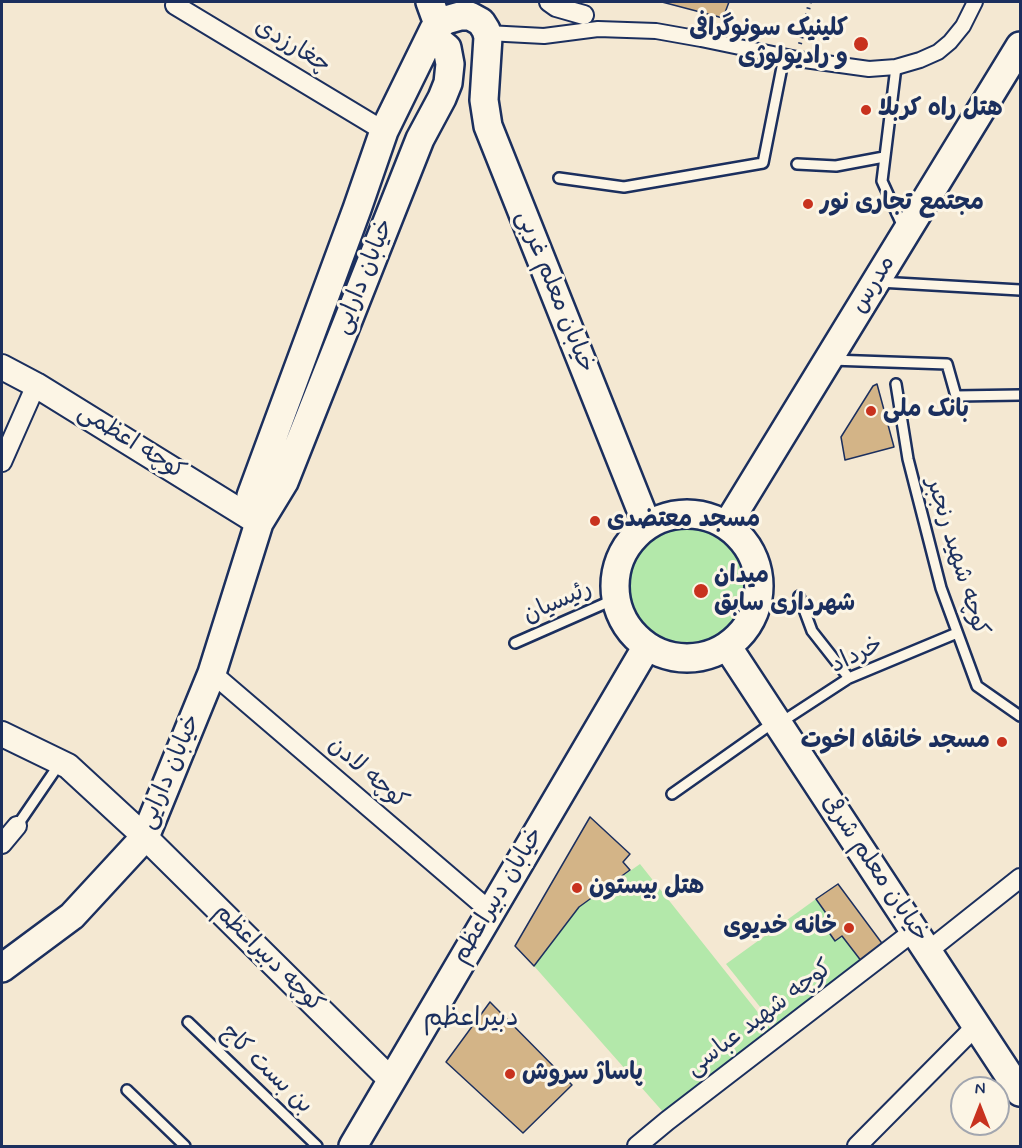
<!DOCTYPE html>
<meta charset="utf-8">
<style>
body{margin:0}
#map{position:relative;width:1022px;height:1148px;overflow:hidden;background:#f4e8d2;font-family:Mynerve,sans-serif}
canvas{display:block}
.frame{position:absolute;inset:0;border:3px solid #1b2f5e;pointer-events:none}
.north{position:absolute;left:950px;top:1076px;width:60px;height:60px;box-sizing:border-box;background:#fcf5e5;border:2px solid #a2a6af;border-radius:50%;rotate:0deg;font-size:16px;font-weight:700;line-height:24px;text-align:center;color:#1b2f5e}
.north::after{content:'';display:block;margin:auto;width:21px;height:27px;background:#c8321e;clip-path:polygon(50% 0,100% 100%,50% 72%,0 100%)}
</style>
<div id="map">
<canvas width="1022" height="1148"></canvas>
<div class="frame"></div>
<div class="north">N</div>
</div>
<script>
const g = document.querySelector('canvas').getContext('2d');
g.lineJoin = 'round';
function fill(path, color) { g.fillStyle = color; g.fill(path, 'evenodd'); }
const shape = rows => new Path2D(rows.map(r => 'M' + r).join(''));
function trace(path, color, width, dash) { g.strokeStyle = color; g.lineWidth = width; g.lineCap = dash ? 'butt' : 'round'; g.setLineDash(dash || []); g.stroke(path); }
function drawText(font, color, halo, rows, align = 'center') {
  g.font = font + ' Mynerve,"Playpen Sans Arabic",sans-serif'; g.lineWidth = 6; g.setLineDash([]); g.textBaseline = 'middle'; g.strokeStyle = halo; g.fillStyle = color; for (const [text, x, y, turn = 0] of rows) {
    g.save(); g.translate(x, y); g.rotate((+turn || 0) * Math.PI / 180); g.textAlign = isNaN(turn) ? turn : align; if (halo) g.strokeText(text, 0, 0); g.fillText(text, 0, 0); g.restore();
  }
}
const green = shape([
 '624 585a64 64 0 1 1 128 0a64 64 0 1 1-128 0Z',
 [640,864,772,1030,664,1113,534,966,579,907],
 [816,899,828,916,835,940,842,936,862,962,776,1027,726,964]
]);
const building = shape([
 [662,2,729,2,723,18,662,2],
 [877,384,894,447,845,460,841,437,873,386,877,384],
 [590,817,630,854,623,862,630,870,579,907,534,966,515,946,590,817],
 [838,884,884,946,862,962,842,936,835,941,821,921,828,916,816,899,838,884],
 [490,1002,572,1085,523,1133,446,1062,490,1002]
]);
const path = shape([
 [800,44,810,2]
]);
const service = shape([
 [896,67,882,181,904,229],
 [797,164,836,166,884,157],
 [559,178,624,187,763,163,784,57],
 [879,282,1020,290],
 [831,360,947,364,956,396,1020,395],
 [896,384,908,459,941,588,977,686,1020,716],
 [799,596,812,631,849,678],
 [515,643,615,599],
 [780,723,849,678,957,633],
 [672,794,774,722],
 [17,826,60,763],
 [188,1022,317,1146],
 [127,1090,185,1146]
]);
const pedestrian = shape([
 [487,33,544,36,598,29,656,31,701,39,797,59,869,69,896,67,920,60,938,52,950,42,963,26,975,2]
]);
const minor = shape([
 [549,2,556,7,584,15],
 [175,5,384,131],
 [2,462,36,385],
 [212,673,490,911],
 [2,844,17,826],
 [928,951,1020,878],
 [637,1146,667,1121,914,931],
 [857,1146,977,1025]
]);
const tertiary = shape([
 [2,367,36,385,259,523],
 [2,734,68,766,145,837,391,1080]
]);
const secondary = shape([
 [430,2,438,24],
 '615 586a72 72 0 1 1 144 0a72 72 0 1 1-144 0Z',
 [259,523,251,496,357,209,384,131,434,29,446,20,460,16,470,16,481,22,486,30,488,37,484,100,488,126,647,525],
 [727,525,1020,46],
 [727,646,1020,1092],
 [2,968,72,916,145,837,212,673,259,523,284,482,420,139,442,98,448,83,450,64,447,48,431,35],
 [353,1146,647,646]
]);
const markers = [
 [861,44,8,"#c8321e"],
 [866,110,6,"#c8321e"],
 [808,204,6,"#c8321e"],
 [871,411,6,"#c8321e"],
 [595,521,6,"#c8321e"],
 [701,591,8,"#c8321e"],
 [1002,742,6,"#c8321e"],
 [577,888,6,"#c8321e"],
 [849,928,6,"#c8321e"],
 [510,1074,6,"#c8321e"]
];
const poiNames = [
 ["کلینیک سونوگرافی",848,30,"right"],
 ["و رادیولوژی",848,58,"right"],
 ["هتل راه کربلا",878,110],
 ["مجتمع تجاری نور",820,204],
 ["بانک ملی",883,411],
 ["مسجد معتضدی",607,521],
 ["میدان",714,577],
 ["شهرداری سابق",714,605],
 ["مسجد خانقاه اخوت",990,742,"right"],
 ["هتل بیستون",589,888],
 ["خانه خدیوی",837,928,"right"],
 ["پاساژ سروش",522,1074]
];
const streetNames = [
 ["چغارزدی",292,47,31],
 ["خیابان دارایی",365,277,-68],
 ["مدرس",874,285,-59],
 ["خیابان معلم غربی",554,292,68],
 ["کوچه اعظمی",131,443,32],
 ["کوچه شهید رنجبر",956,557,73],
 ["رئیسیان",558,603,-24],
 ["خرداد",857,656,-26],
 ["خیابان دارایی",171,772,-67],
 ["کوچه لادن",367,774,41],
 ["خیابان معلم شرقی",874,869,56],
 ["خیابان دبیراعظم",499,896,-59],
 ["کوچه دبیراعظم",268,959,45],
 ["کوچه شهید عباسی",760,1019,-37],
 ["بن بست کاج",266,1070,44]
];
const neighbourhoodNames = [
 ["دبیراعظم",471,1020]
];
fill(green, '#b3e8aa');
fill(building, '#d3b487');
trace(building, '#1b2f5e', 1.5);
trace(service, '#1b2f5e', 14);
trace(pedestrian, '#1b2f5e', 18);
trace(minor, '#1b2f5e', 22);
trace(tertiary, '#1b2f5e', 28);
trace(secondary, '#1b2f5e', 32);
trace(path, '#1b2f5e', 4, [1.5, 4.5]);
trace(service, '#fcf5e5', 9);
trace(pedestrian, '#fcf5e5', 14);
trace(minor, '#fcf5e5', 18);
trace(tertiary, '#fcf5e5', 24);
trace(secondary, '#fcf5e5', 27);
for (const [x, y, r, color] of markers) { const dot = new Path2D(); dot.arc(x, y, r, 0, 2 * Math.PI); g.fillStyle = color; g.fill(dot); trace(dot, '#fcf5e5', 2); }
drawText('bold 24px', '#1b2f5e', '#fcf5e5', poiNames, 'left');
drawText('24px', '#1b2f5e', '#fcf5e5', streetNames);
drawText('26px', '#1b2f5e', '#fcf5e5', neighbourhoodNames);
</script>
